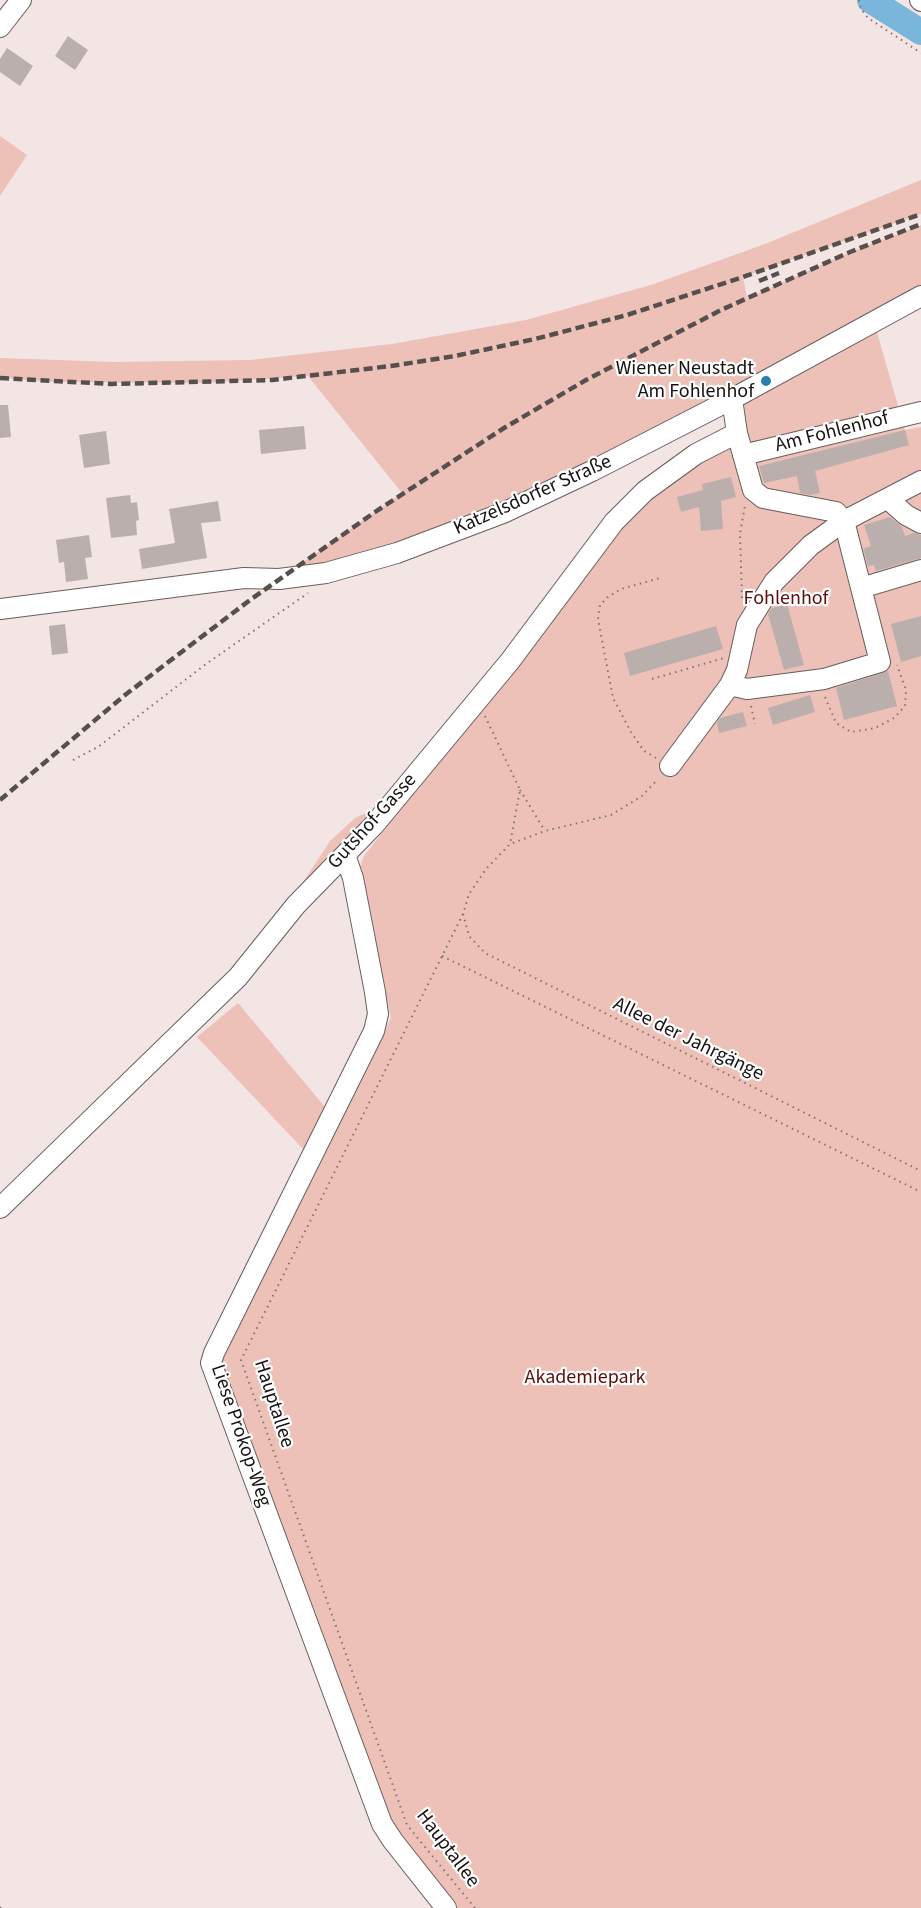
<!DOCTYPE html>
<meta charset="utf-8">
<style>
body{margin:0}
canvas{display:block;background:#f2e5e3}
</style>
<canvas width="921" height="1908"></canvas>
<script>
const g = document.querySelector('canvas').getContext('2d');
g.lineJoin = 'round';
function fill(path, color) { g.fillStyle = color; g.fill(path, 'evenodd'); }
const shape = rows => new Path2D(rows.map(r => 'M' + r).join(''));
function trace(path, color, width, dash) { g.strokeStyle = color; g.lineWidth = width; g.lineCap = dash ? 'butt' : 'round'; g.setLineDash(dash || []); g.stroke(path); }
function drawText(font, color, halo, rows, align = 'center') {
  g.font = font + ' "Source Sans 3",sans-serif'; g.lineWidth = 4.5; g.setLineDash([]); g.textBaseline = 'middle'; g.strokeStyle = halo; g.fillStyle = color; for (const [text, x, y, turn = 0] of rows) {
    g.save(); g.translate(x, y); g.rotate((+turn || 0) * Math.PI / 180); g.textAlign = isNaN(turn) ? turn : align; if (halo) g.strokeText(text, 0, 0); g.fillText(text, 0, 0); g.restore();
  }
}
const green = shape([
 [0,136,27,155,0,196],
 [921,180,921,214,743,277,747,298,850,252,921,225,921,296,874,322,905,430,921,427,921,1908,455,1908,394,1831,219,1360,391,1018,359,869,364,856,626,521,696,454,736,433,733,399,503,513,279,579,402,493,308,376,202,383,57,382,0,378,0,358,114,362,250,360,392,344,526,320,651,285,765,244],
 [378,807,303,890,300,887,330,841,355,818],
 [238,1003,325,1107,311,1140,303,1149,197,1037]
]);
const river = shape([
 [870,0,921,32]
]);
const building = shape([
 [68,36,88,50,75,70,55,56],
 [7,48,33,66,20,86,0,72,0,59],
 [0,405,8,405,11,437,0,438],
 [304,426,306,449,261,454,259,430],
 [905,430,909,445,815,471,820,493,811,495,800,493,797,476,764,483,759,466],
 [106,431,110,464,84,468,79,435],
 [731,477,736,497,721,501,723,529,701,531,699,507,681,512,677,497,703,490,702,484],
 [130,495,131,503,137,502,139,520,136,521,137,535,111,538,106,498],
 [218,501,221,521,201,523,207,558,142,569,139,549,175,543,169,509],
 [890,517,902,527,905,536,914,533,921,535,921,558,876,571,874,565,868,566,863,549,871,546,864,525],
 [89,535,92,557,85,558,88,579,66,582,64,562,59,563,56,540],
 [787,604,804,665,784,670,768,614,772,608],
 [921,616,921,656,901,662,891,624],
 [65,624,68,653,52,655,49,626],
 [716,626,723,649,630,676,624,653],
 [888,671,897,706,844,720,836,688],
 [810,695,815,712,773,725,768,708],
 [743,712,747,726,719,733,717,723,720,718]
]);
const path = shape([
 [859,0,861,9,868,18,921,53],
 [742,598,740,534,745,505],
 [652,679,724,658],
 [825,697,836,723,851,732,875,728,894,718,905,706,906,690,897,665],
 [751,706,755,724],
 [485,716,520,790,510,844],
 [656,758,644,751,631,732,613,698,598,619,600,605,608,597,621,589,660,578],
 [73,760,98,747,206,664,308,593],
 [520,790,545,831],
 [463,914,469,936,485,953,921,1171],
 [442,956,921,1192],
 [0,1907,1,1908],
 [475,1908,407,1825,241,1360,463,914,469,894,486,869,510,844,545,831,611,815,642,796,658,779]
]);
const minor = shape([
 [920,0,921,1],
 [0,27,21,0],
 [743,455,921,412],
 [888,499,906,515,921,523],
 [861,588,921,570],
 [0,609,244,578,279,579,326,573,397,553,503,513,592,471,732,399,921,296],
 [730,685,747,689,824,679,880,662,844,521,836,512,763,498,753,490,737,433,732,399],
 [670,766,730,685,737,670,747,625,774,582,811,545,844,521,921,481],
 [345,855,353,878,375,992,378,1014,374,1031,214,1353,211,1363,382,1824,393,1841,446,1908],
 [0,1208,238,977,296,905,374,825,510,661,614,522,645,491,696,454,737,433]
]);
const rail = shape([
 [759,281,779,273],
 [0,378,111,384,272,380,391,366,455,356,535,339,627,315,743,277,921,214],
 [0,800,125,695,250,600,378,510,504,428,586,380,721,310,850,252,921,224]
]);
const markers = [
 [766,381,6,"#2b7faf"]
];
const poiNames = [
 ["Wiener Neustadt",754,370],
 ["Am Fohlenhof",754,393]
];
const streetNames = [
 ["Am Fohlenhof",832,433,-14],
 ["Katzelsdorfer Straße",533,496,-24],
 ["Gutshof-Gasse",373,822,-48],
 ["Allee der Jahrgänge",688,1040,26],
 ["Hauptallee",273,1404,72],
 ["Liese Prokop-Weg",240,1436,71],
 ["Hauptallee",447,1849,53]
];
const parkNames = [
 ["Fohlenhof",786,600],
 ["Akademiepark",585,1379]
];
fill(green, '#edc0b8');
trace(river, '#7ab5dc', 26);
fill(building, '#bbafad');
trace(minor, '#685e5c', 22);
trace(path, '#7d7574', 2, [1.5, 4.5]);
trace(minor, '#fff', 20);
trace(rail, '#554f4e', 4.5, [9, 4.5]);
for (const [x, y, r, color] of markers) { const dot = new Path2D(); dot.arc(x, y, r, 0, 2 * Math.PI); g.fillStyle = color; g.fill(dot); trace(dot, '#fff', 2); }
drawText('20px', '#161211', '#fff', poiNames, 'right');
drawText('20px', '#161211', '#fff', streetNames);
drawText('20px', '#5e0e08', '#fff', parkNames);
</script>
